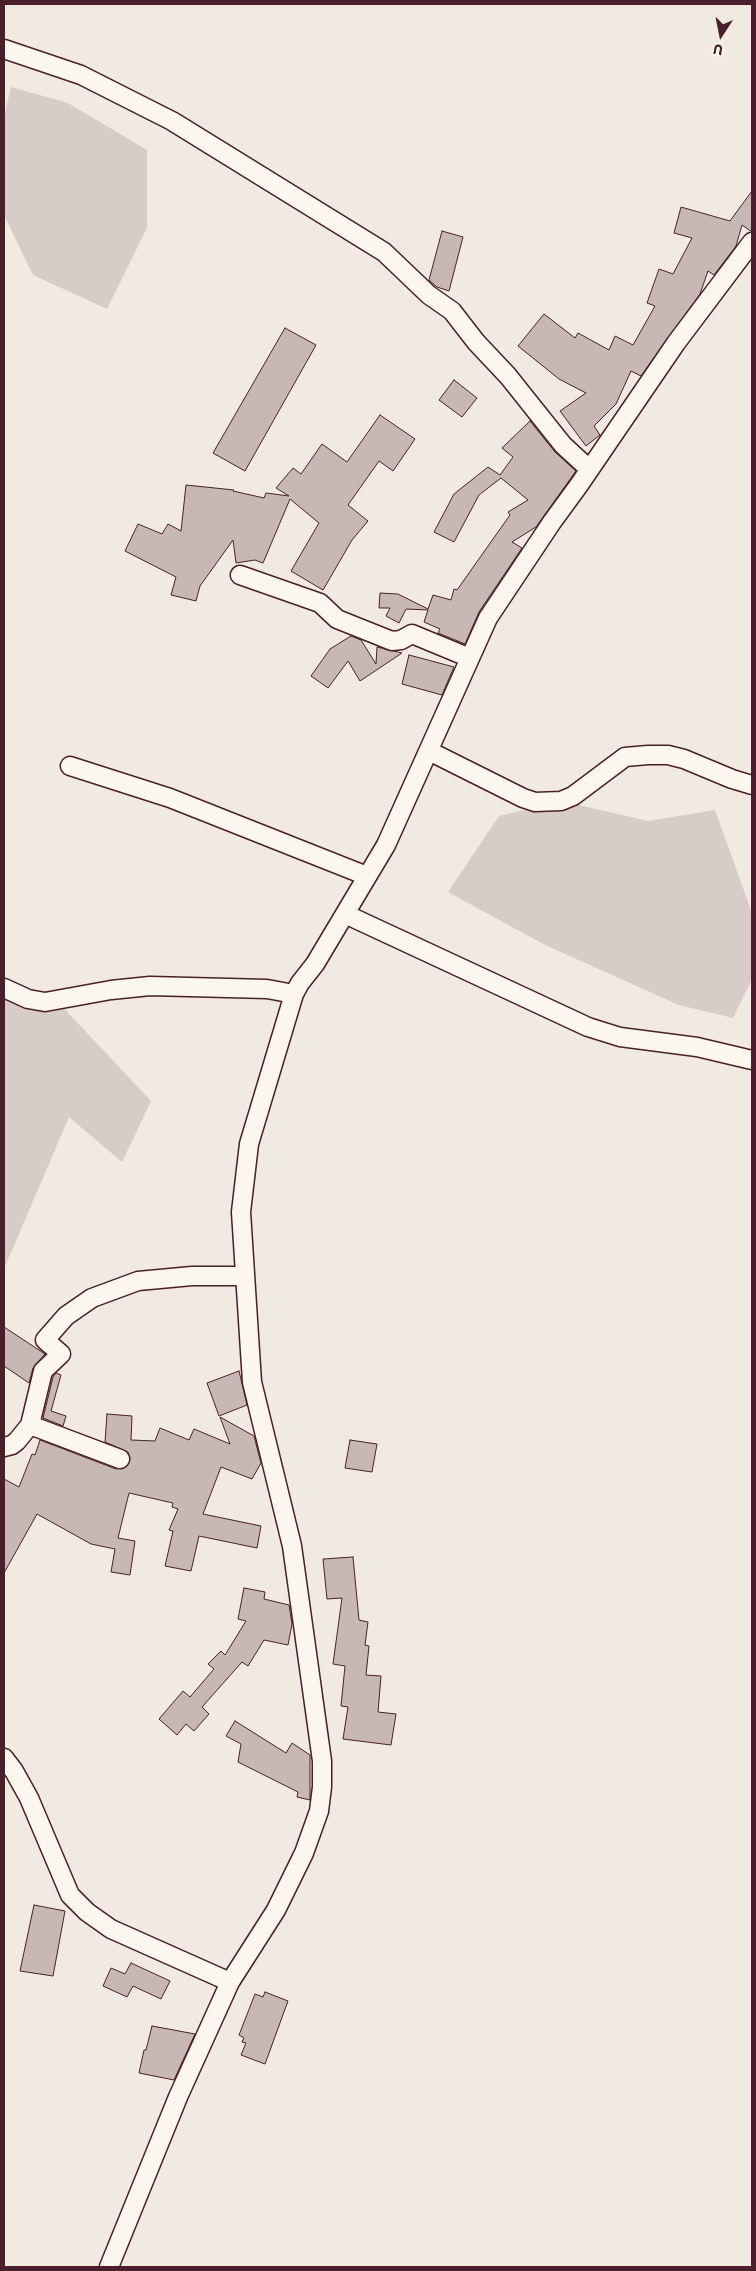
<!DOCTYPE html>
<style>
body{margin:0}
#map{position:relative;width:756px;height:2271px;overflow:hidden;background:#f0eae0;font-family:"Shantell Sans",sans-serif}
canvas{display:block}
.frame{position:absolute;inset:0;border:5px solid #4a1f2b;pointer-events:none}
.north{position:absolute;left:696px;top:10px;width:50px;height:50px;-webkit-text-stroke:4px #fbf7ec;paint-order:stroke;rotate:191deg;font-size:14px;font-weight:700;line-height:20px;text-align:center;color:#4a1f2b}
.north::after{content:'';display:block;margin:auto;width:18px;height:22px;background:#4a1f2b;clip-path:polygon(50% 0,100% 100%,50% 72%,0 100%)}
</style>
<div id="map">
<canvas width="756" height="2271"></canvas>
<div class="frame"></div>
<div class="north">U</div>
</div>
<script>
const g = document.querySelector('canvas').getContext('2d');
g.lineJoin = 'round';
function fill(path, color) { g.fillStyle = color; g.fill(path, 'evenodd'); }
const shape = rows => new Path2D(rows.map(r => 'M' + r).join(''));
function trace(path, color, width, dash) { g.strokeStyle = color; g.lineWidth = width; g.lineCap = dash ? 'butt' : 'round'; g.setLineDash(dash || []); g.stroke(path); }
const green = shape([
 [11,87,68,103,147,150,147,228,107,309,33,275,4,215,4,117],
 [561,801,648,821,715,810,752,913,752,979,733,1018,679,1005,545,945,448,892,499,816],
 [4,994,57,1001,151,1101,122,1162,69,1117,4,1269]
]);
const building = shape([
 [752,191,752,232,742,225,736,246,714,275,708,271,700,294,641,376,631,371,616,404,594,426,600,435,586,446,560,411,586,393,559,379,518,346,544,314,575,338,578,333,609,350,615,336,633,345,655,306,647,303,659,269,673,274,692,238,674,233,681,207,730,221,752,191],
 [442,231,463,237,449,291,437,287,429,280,442,231],
 [285,328,316,345,245,471,213,453,285,328],
 [454,380,477,398,462,417,439,400,454,380],
 [380,415,415,439,393,471,379,461,348,505,368,521,352,540,323,590,291,571,319,523,290,499,263,563,255,560,236,563,233,540,200,586,196,601,171,595,176,577,125,551,138,524,162,534,168,524,181,531,186,485,234,490,233,491,264,498,266,493,289,496,276,488,293,468,301,474,322,444,347,462,380,415],
 [530,421,555,452,576,471,536,527,512,542,522,548,479,612,465,644,438,633,440,629,424,622,428,610,406,609,399,623,386,616,390,608,379,608,380,593,398,594,428,609,433,595,451,600,454,589,457,590,510,515,508,512,528,500,501,478,479,495,454,542,434,532,454,494,488,467,500,475,513,457,502,448,530,421],
 [351,636,361,640,376,664,377,647,402,653,360,681,348,661,328,688,311,676,330,649,351,636],
 [409,655,454,667,442,695,402,684,409,655],
 [4,1327,45,1354,33,1368,29,1383,4,1366,4,1327],
 [239,1371,247,1405,219,1416,207,1383,239,1371],
 [56,1373,61,1375,51,1411,66,1416,63,1426,43,1418,53,1377,56,1373],
 [107,1414,132,1416,131,1440,155,1441,160,1428,189,1440,194,1429,230,1444,220,1417,254,1436,261,1463,252,1479,221,1467,203,1514,261,1526,257,1548,199,1536,191,1571,165,1566,173,1531,169,1530,178,1509,172,1507,173,1503,129,1493,118,1538,135,1541,130,1575,111,1572,115,1549,91,1544,37,1514,4,1573,4,1479,19,1487,32,1454,35,1455,40,1440,116,1469,126,1467,130,1458,128,1452,105,1442,107,1414],
 [350,1440,377,1444,372,1472,345,1468,350,1440],
 [353,1557,359,1620,368,1622,365,1645,369,1646,366,1675,381,1676,378,1712,396,1714,391,1745,343,1739,348,1707,341,1706,345,1666,333,1664,342,1598,327,1599,323,1559,353,1557],
 [244,1588,265,1592,264,1599,289,1605,292,1624,288,1645,264,1640,248,1666,242,1662,202,1707,209,1714,194,1731,186,1724,177,1735,159,1719,183,1691,190,1697,214,1669,208,1664,221,1651,225,1655,246,1621,238,1619,244,1588],
 [235,1721,286,1753,292,1743,310,1755,310,1800,297,1797,298,1792,238,1762,241,1744,226,1736,235,1721],
 [34,1905,65,1911,53,1976,20,1971,34,1905],
 [131,1963,170,1981,161,1999,133,1986,127,1997,103,1986,111,1968,125,1974,131,1963],
 [265,1992,288,2001,265,2064,241,2055,246,2043,242,2042,244,2038,239,2035,255,1994,263,1997,265,1992],
 [152,2026,195,2034,174,2080,139,2073,144,2050,146,2050,152,2026]
]);
const minor = shape([
 [4,49,81,75,172,121,384,252,429,295,452,311,476,342,508,376,563,445,589,469],
 [240,575,320,603,337,619,392,641,401,640,412,634,470,658],
 [429,751,523,798,535,802,561,801,573,796,625,757,648,755,668,755,684,759,732,779,752,785],
 [70,766,170,798,367,876],
 [345,914,588,1027,620,1037,697,1047,752,1060],
 [4,988,28,999,45,1002,111,990,150,986,267,989,294,994],
 [4,1447,12,1445,17,1441,30,1425],
 [120,1459,30,1425,43,1371,61,1354,45,1340,66,1316,92,1298,138,1281,192,1276,243,1276],
 [4,1758,14,1771,29,1798,70,1895,87,1912,111,1929,230,1982],
 [109,2267,178,2097,230,1982,276,1910,304,1853,319,1811,322,1787,322,1761,292,1546,252,1382,241,1212,249,1144,294,994,300,983,315,964,386,845,488,618,552,522,579,485,676,343,752,242]
]);
fill(green, '#d8ccc6');
fill(building, '#c8b8b3');
trace(building, '#4a1f2b', 1);
trace(minor, '#4a1f2b', 21);
trace(minor, '#fbf7ec', 18);
</script>
